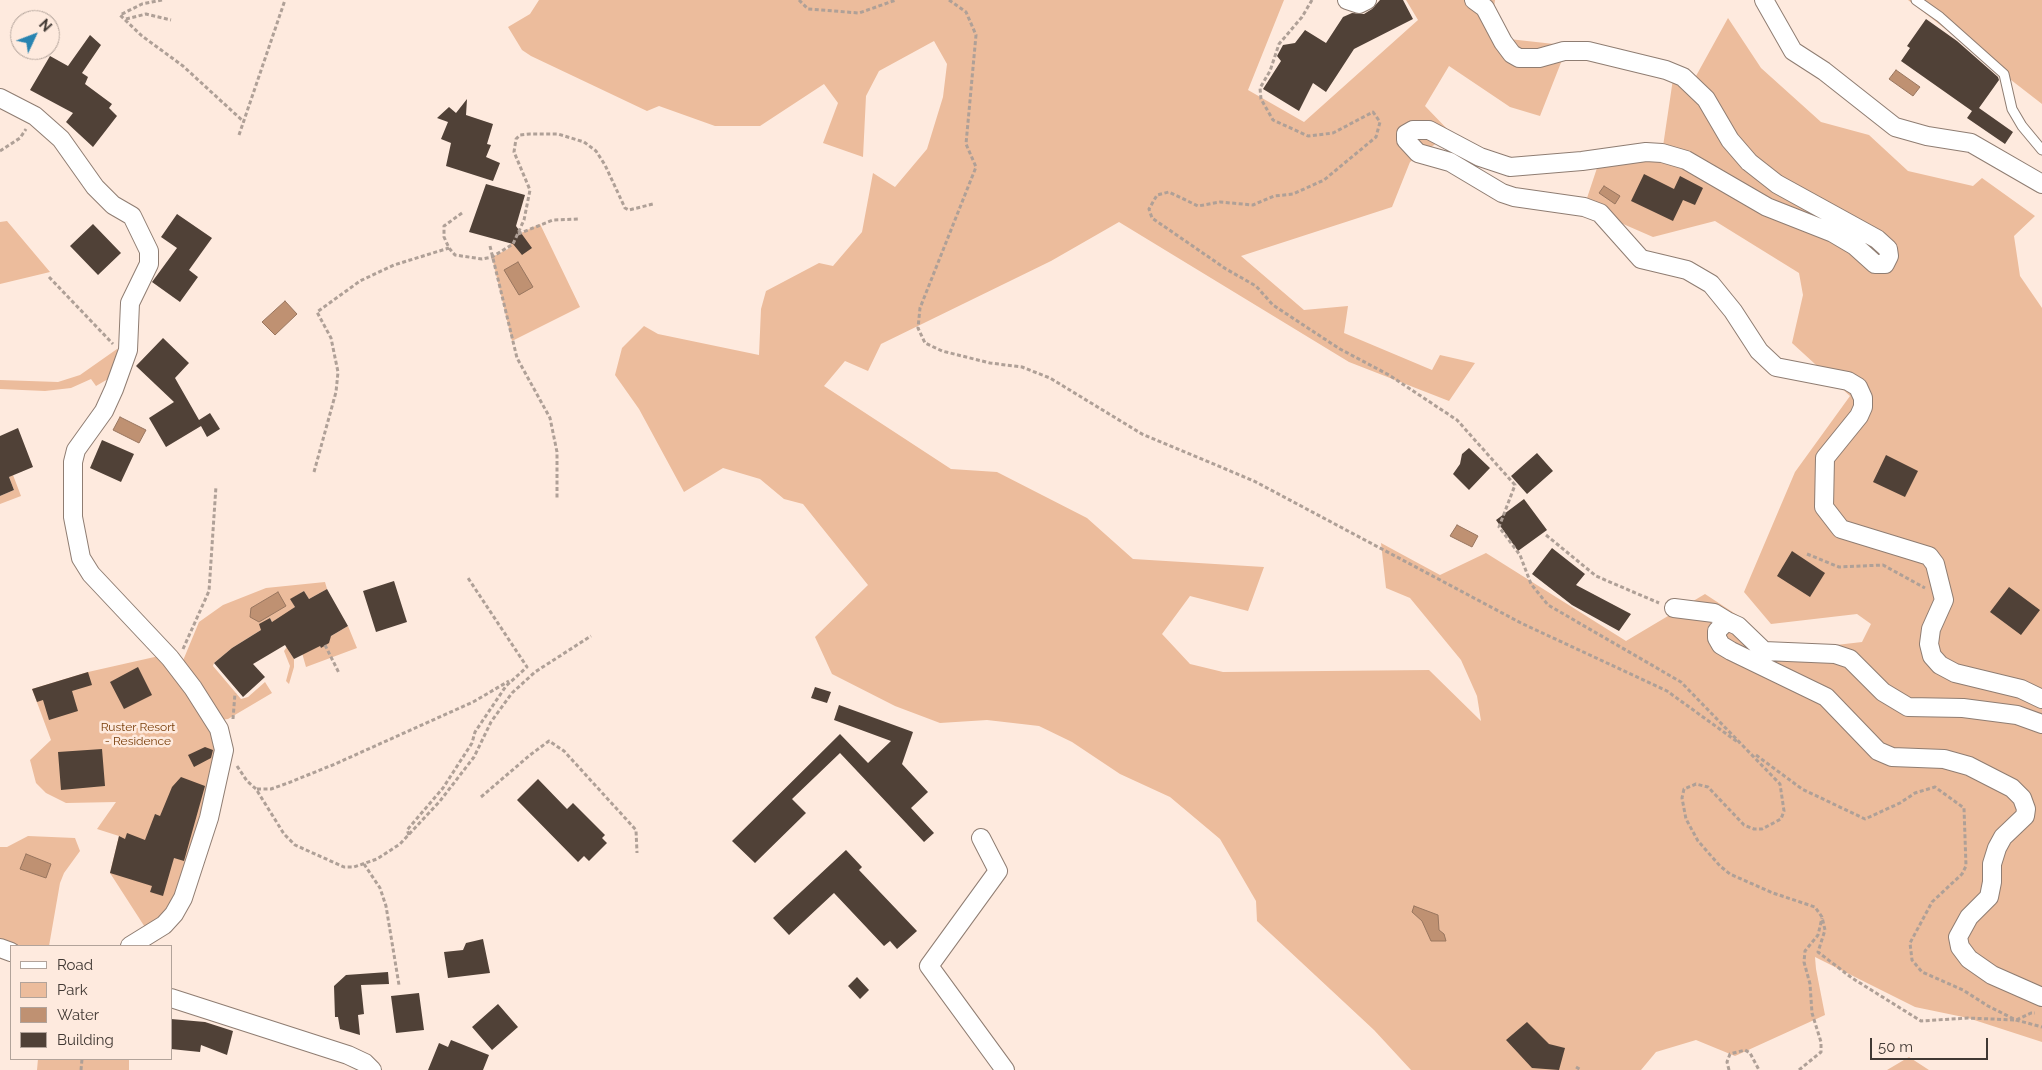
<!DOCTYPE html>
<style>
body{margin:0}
#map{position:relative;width:2042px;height:1070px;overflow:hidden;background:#feeade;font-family:Raleway,sans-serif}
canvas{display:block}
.legend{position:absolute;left:10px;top:945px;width:162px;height:115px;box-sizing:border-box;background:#feeade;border:1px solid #b2a39a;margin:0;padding:6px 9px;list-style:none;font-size:15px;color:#403833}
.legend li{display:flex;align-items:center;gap:10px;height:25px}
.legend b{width:25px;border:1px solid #b2a39a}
.north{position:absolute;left:10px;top:10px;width:50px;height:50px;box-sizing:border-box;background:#feeade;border:1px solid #b2a39a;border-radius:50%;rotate:47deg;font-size:14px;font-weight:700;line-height:20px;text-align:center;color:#403833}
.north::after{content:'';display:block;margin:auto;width:18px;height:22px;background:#2884b1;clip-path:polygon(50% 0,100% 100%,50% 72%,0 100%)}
.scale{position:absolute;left:1870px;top:1038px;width:118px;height:22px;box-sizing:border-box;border:2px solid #403833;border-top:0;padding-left:6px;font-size:15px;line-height:18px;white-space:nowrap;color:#403833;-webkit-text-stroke:4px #feeade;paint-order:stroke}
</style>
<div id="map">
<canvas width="2042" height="1070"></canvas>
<ul class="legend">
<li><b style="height:6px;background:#fff"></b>Road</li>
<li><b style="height:14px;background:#ecbc9c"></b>Park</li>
<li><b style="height:14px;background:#bf9172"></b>Water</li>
<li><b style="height:14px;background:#504137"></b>Building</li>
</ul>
<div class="north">N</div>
<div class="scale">50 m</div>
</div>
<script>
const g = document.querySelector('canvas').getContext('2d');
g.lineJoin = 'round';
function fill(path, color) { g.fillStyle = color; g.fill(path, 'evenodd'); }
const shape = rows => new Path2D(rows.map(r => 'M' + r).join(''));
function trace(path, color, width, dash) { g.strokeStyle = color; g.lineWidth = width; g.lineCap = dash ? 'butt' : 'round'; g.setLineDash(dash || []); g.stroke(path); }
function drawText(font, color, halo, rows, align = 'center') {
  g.font = font + ' Raleway,sans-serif'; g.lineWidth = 5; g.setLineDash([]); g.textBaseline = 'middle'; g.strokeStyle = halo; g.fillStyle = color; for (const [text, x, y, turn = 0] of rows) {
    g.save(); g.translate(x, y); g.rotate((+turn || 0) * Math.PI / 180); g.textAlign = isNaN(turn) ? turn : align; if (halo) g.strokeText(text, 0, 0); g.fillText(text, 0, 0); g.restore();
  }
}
const green = shape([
 [539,0,1284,0,1248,90,1304,122,1418,20,1406,0,1495,0,1494,8,1509,39,1563,45,1562,60,1540,116,1510,107,1449,66,1425,106,1451,133,1410,162,1392,207,1241,256,1304,310,1348,306,1344,333,1432,370,1440,355,1475,363,1449,401,1349,362,1119,222,1051,261,881,344,868,371,845,361,824,386,951,469,997,472,1087,518,1133,559,1264,567,1248,611,1190,596,1162,634,1190,664,1223,672,1429,670,1481,721,1477,696,1461,660,1410,598,1386,588,1381,543,1440,575,1486,553,1626,641,1705,594,1737,615,1766,644,1819,647,1862,642,1871,624,1857,614,1771,624,1744,592,1795,472,1850,396,1792,343,1803,295,1799,273,1715,221,1653,237,1584,207,1600,159,1662,153,1673,79,1696,76,1728,18,1761,68,1821,122,1869,135,1908,171,1973,186,1982,178,2035,216,2014,236,2020,276,2042,308,2042,1042,1968,1018,1915,1007,1815,957,1816,969,1825,1015,1735,1056,1696,1040,1656,1052,1641,1070,1411,1070,1374,1030,1257,921,1256,901,1220,839,1170,797,1120,774,1072,742,1039,726,987,720,940,723,895,706,832,674,815,637,868,585,803,504,784,499,760,479,723,468,684,492,639,409,615,375,622,348,644,326,658,334,759,355,761,309,766,291,819,263,833,266,862,232,873,173,895,187,927,149,943,97,947,64,934,41,879,71,866,96,863,157,823,143,838,103,824,84,760,126,715,126,659,106,647,111,531,56,522,50,508,27,530,14],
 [1908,0,2042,0,2042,105,2042,104],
 [7,221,50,272,0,284,0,222],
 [540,224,580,307,512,341,492,257,508,249,517,235],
 [117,349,125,357,120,372,96,386,91,379,71,388,45,391,0,389,0,380,58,382,80,375],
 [13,475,21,496,0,504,0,496,14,490,9,477],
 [325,582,327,589,309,599,304,591,291,599,295,607,276,628,270,618,261,630,232,648,214,663,213,666,241,699,248,697,265,682,272,693,228,719,220,720,182,663,199,622,223,605,266,588],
 [348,626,357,648,306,667,302,653,318,643,321,648,331,636],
 [290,642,289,651,294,659,294,667,289,684,286,681,290,666,284,651],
 [159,656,219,729,195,866,150,935,110,873,119,836,97,829,116,802,66,803,46,793,36,783,30,760,51,740,32,689,88,672],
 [28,836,75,838,80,851,64,873,60,883,49,946,0,948,0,847,7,847],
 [1909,1057,1929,1070,1887,1070],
 [38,1059,129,1059,129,1070,37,1070]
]);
const water = shape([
 [1896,70,1920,87,1913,96,1889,79,1896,70],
 [1604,186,1620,196,1615,204,1599,193,1604,186],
 [518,262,533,287,519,295,504,270,518,262],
 [285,301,297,314,275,335,262,322,285,301],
 [120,417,146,430,139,443,113,430,120,417],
 [1457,525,1478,536,1472,547,1450,536,1457,525],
 [278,592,286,606,259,622,250,617,251,608,278,592],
 [26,854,51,864,46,878,20,869,26,854],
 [1414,906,1438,915,1439,930,1444,934,1446,941,1431,941,1422,921,1412,912,1414,906]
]);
const building = shape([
 [1380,0,1403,0,1413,19,1354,49,1326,92,1313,83,1299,111,1263,89,1281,61,1277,56,1283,45,1295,43,1305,30,1326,43,1343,17,1352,13,1364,14,1372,9],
 [1926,19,1957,41,1998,77,1999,80,1979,108,2013,132,2005,144,1967,118,1972,111,1901,61,1910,48,1907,46],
 [90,35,101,45,82,73,88,77,85,84,112,104,109,108,117,116,93,147,66,122,73,113,30,90,50,56,68,66],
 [467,99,466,115,493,124,487,144,491,145,486,157,500,163,493,181,446,166,451,143,441,139,448,122,437,118,449,107,456,113],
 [1644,174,1674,189,1680,176,1703,188,1695,205,1683,200,1673,221,1631,201],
 [486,184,525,195,516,226,532,248,522,255,513,244,469,232],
 [177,214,212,238,189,270,198,277,180,302,152,282,177,248,161,237],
 [93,224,121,253,98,275,70,246],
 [163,338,189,363,175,378,199,420,210,413,220,429,207,437,201,426,166,447,149,418,174,402,136,366],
 [18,428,33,467,9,477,14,490,0,496,0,436],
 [102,440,134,454,121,482,90,468],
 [1469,448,1490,468,1469,490,1453,474,1460,464,1462,454],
 [1537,453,1553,471,1527,494,1511,476],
 [1886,455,1918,471,1905,497,1873,482],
 [1524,499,1547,530,1518,551,1496,520],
 [1552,548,1585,574,1576,585,1631,614,1619,631,1572,605,1532,574],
 [1792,551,1825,573,1810,597,1777,576],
 [394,581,407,622,376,632,363,591],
 [2009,587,2040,610,2021,635,1990,612],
 [327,589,348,626,331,636,329,643,321,648,320,646,294,659,285,645,253,664,265,677,243,697,214,663,232,648,261,630,259,624,270,618,272,622,295,607,290,599,304,591,309,599],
 [138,667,152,695,124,709,110,682],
 [88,672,92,685,72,691,78,711,49,720,43,700,37,702,32,689],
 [815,687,831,692,827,703,811,698],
 [839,705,913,732,902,764,928,792,911,808,934,833,924,842,840,753,792,799,806,813,755,863,732,841,840,734,868,763,891,741,834,720],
 [205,747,213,750,211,758,194,767,188,755],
 [102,749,105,786,61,790,58,752],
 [181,777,205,786,184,861,174,858,163,896,150,892,152,886,110,873,119,836,125,839,127,833,145,840,155,814,160,816,172,787],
 [538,779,567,809,573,803,605,835,602,838,607,843,589,861,584,856,578,862,517,800],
 [846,850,862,867,859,870,917,931,897,949,890,941,884,946,834,893,789,935,773,918],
 [483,939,490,973,448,978,444,952,463,950,466,943],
 [388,972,389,984,361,985,364,1014,358,1015,360,1035,340,1029,338,1017,335,1017,334,986,346,975],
 [857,977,869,990,860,999,848,986],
 [419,993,424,1030,396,1033,391,996],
 [498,1004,518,1027,492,1050,472,1027],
 [171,1019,205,1022,233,1031,227,1055,201,1045,200,1052,171,1049],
 [1527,1022,1549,1044,1565,1048,1559,1070,1532,1068,1506,1040],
 [451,1040,489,1055,483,1070,428,1070,439,1043,448,1047]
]);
const path = shape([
 [162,0,142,4,120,15,142,36,183,66,244,122],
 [799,0,808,9,859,13,896,0],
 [949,0,966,12,976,35,966,144,976,167,920,308,918,328,925,343,942,351,990,363,1022,367,1050,378,1142,434,1254,481,1521,623,1667,691,1739,743],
 [1312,0,1302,17,1279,44,1270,71,1260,88,1261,99,1273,120,1308,136,1333,133,1373,112,1380,122,1376,137,1324,180,1293,194,1274,196,1253,205,1220,202,1198,206,1169,192,1157,195,1149,209,1152,218,1226,269,1256,286,1273,305,1317,334,1340,349,1389,375,1457,420,1515,485,1499,527,1520,555,1531,584,1548,605,1681,682,1780,784,1784,811,1781,819,1762,829,1754,829,1744,825,1708,787,1696,784,1684,789,1682,798,1686,819,1698,841,1720,866,1730,874,1773,893,1815,907,1822,917,1825,930,1818,952,1852,978,1921,1021,1968,1018,2016,1020,2031,1013,2035,1013],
 [126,19,146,14,171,20],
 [239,135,285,0],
 [0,151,20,138,26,129],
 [462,213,444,226,444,237,449,248,455,255,482,259,492,257,513,244,524,220,530,190,514,152,516,139,520,135,530,134,558,134,584,142,596,151,605,165,625,208,629,210,653,204],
 [518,234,553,220,578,219],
 [490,246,517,358,550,418,557,452,557,498],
 [49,277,113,344],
 [314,472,336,392,338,372,331,338,317,312,360,281,394,265,449,248],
 [1546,535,1596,576,1659,603],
 [1807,554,1839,567,1883,565,1925,588],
 [325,645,339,673],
 [183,649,209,591,216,486],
 [233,719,235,693],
 [1756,755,1802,789,1865,819,1900,803,1915,793,1935,787,1964,808,1966,866,1962,874,1932,902,1910,943,1912,960,1922,972,1963,990,1988,1006,2016,1020,2042,1027],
 [237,766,247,781,256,789,284,834,295,845,344,867,354,867,377,859,400,844,440,801,474,757,491,722,512,693,535,672,591,636],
 [257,789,271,789,288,783,335,764,473,702,509,681],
 [481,797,530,755,549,741,564,751,636,830,637,853],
 [409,835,407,830,443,788,472,743,475,732,506,686,527,667,468,578],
 [364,864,380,888,386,906,399,985],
 [1576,1067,1581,1070],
 [81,1070,82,1059],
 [1729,1070,1727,1062,1730,1054,1745,1050,1750,1053,1759,1070],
 [1799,1070,1821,1052,1821,1042,1812,1013,1810,984,1804,962,1805,951,1818,935,1822,918]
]);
const service = shape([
 [1916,0,1940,17,2004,74,2012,109,2022,126,2042,150]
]);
const minor = shape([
 [1347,0,1359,4,1367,0],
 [1474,0,1485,8,1503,42,1512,54,1519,58,1539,58,1564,51,1588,51,1666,70,1683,77,1706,99,1730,140,1749,162,1777,184,1877,239,1888,249,1889,256,1885,264,1875,264,1855,246,1833,233,1767,207,1686,160,1662,153,1646,152,1582,161,1510,167,1480,157,1429,130,1413,130,1406,134,1406,140,1418,153,1450,162,1502,193,1514,197,1584,207,1600,213,1641,259,1687,270,1711,284,1733,311,1759,351,1776,367,1848,381,1858,387,1863,398,1863,407,1859,416,1825,458,1824,507,1841,529,1929,556,1935,564,1944,600,1931,629,1929,644,1932,656,1940,665,1955,673,2021,689,2042,699],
 [1764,0,1793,51,1824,71,1895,127,1927,136,1971,143,2042,184],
 [0,98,35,116,61,139,95,187,113,205,132,216,149,251,149,264,130,303,128,350,114,389,104,411,76,450,73,462,73,517,81,558,91,574,170,658,193,688,219,729,224,750,209,818,183,898,174,914,164,925,130,946],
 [1674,608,1714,613,1727,621],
 [2042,724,2017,715,1963,708,1908,707,1883,692,1850,659,1835,654,1764,651,1738,626,1727,621,1717,631,1717,638,1721,645,1731,651,1826,697,1878,751,1892,757,1944,759,1969,766,2012,788,2022,798,2026,809,2025,816,2003,837,1997,848,1992,864,1992,882,1989,897,1969,917,1958,937,1960,947,1969,959,1992,975,2042,997],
 [981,838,998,871,929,966,1005,1070],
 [0,948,11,952],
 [171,998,348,1055,365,1063,372,1070]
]);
const parkNames = [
 ["Ruster Resort",138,727],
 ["- Residence",138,741]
];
fill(green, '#ecbc9c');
fill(water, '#bf9172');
trace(water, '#99765f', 1);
fill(building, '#504137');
trace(service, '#8f7d72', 11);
trace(minor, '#8f7d72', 20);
trace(path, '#afa097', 3, [4, 2.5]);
trace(service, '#fff', 9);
trace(minor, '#fff', 18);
drawText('12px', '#783d08', '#feeade', parkNames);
</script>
